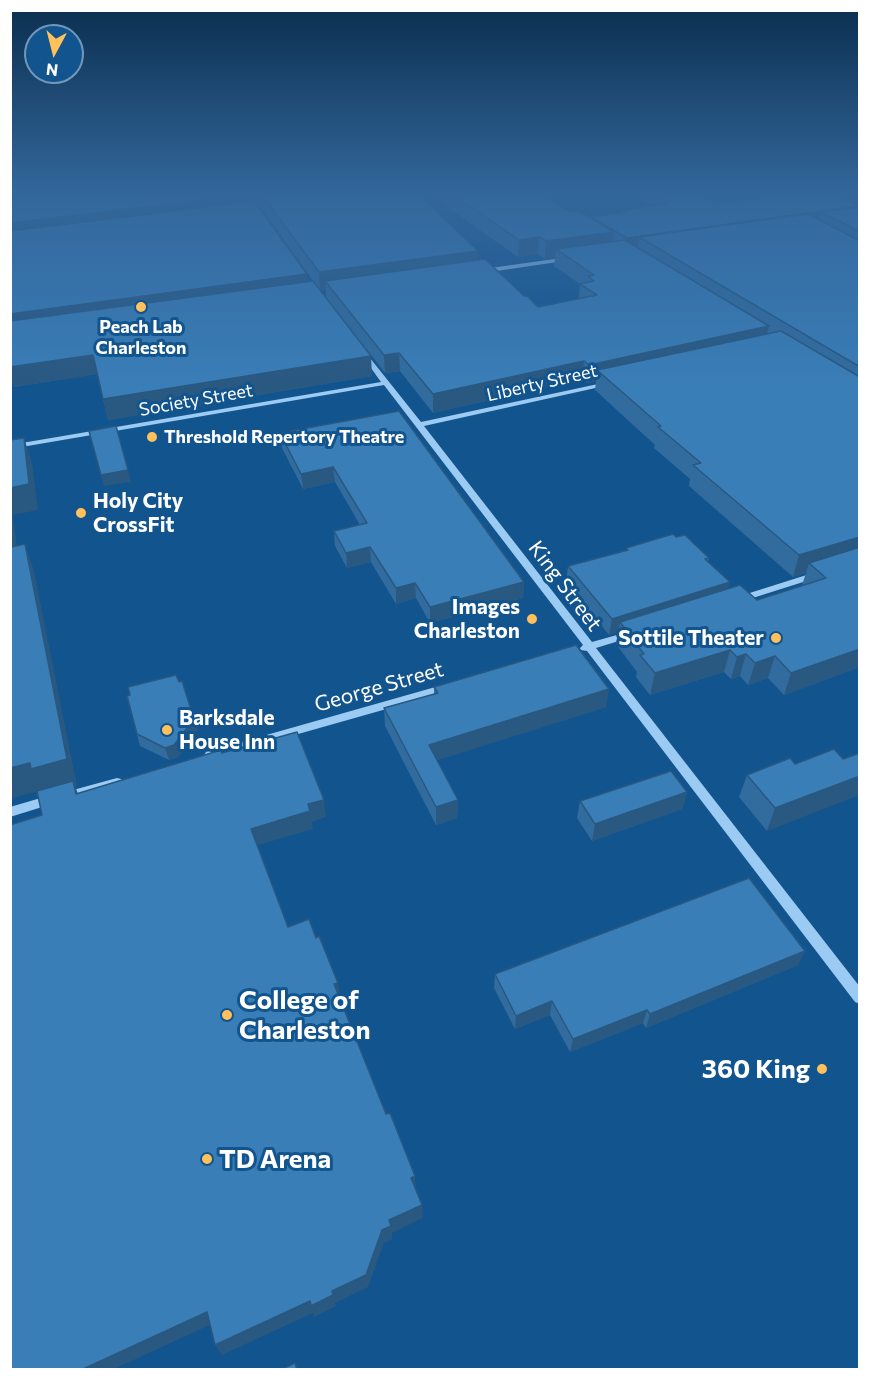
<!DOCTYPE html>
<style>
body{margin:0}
#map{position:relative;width:870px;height:1380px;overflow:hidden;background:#12548e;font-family:Commissioner,sans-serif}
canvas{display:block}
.frame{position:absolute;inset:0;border:12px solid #fff;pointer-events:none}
.north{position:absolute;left:24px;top:24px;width:60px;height:60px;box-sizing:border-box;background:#12548e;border:2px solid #7198bb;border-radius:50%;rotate:187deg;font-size:16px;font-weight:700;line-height:24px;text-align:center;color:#fff}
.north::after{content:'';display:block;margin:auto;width:21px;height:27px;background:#ffc15c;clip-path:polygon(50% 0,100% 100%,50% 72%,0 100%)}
</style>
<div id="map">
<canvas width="870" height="1380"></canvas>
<div class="frame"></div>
<div class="north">N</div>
</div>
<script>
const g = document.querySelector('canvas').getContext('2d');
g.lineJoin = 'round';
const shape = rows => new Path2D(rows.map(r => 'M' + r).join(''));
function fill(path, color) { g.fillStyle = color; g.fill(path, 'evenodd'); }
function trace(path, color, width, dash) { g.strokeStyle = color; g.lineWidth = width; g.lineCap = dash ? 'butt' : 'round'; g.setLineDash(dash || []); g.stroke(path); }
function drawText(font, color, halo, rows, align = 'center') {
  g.font = font + ' Commissioner,sans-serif'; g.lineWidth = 6; g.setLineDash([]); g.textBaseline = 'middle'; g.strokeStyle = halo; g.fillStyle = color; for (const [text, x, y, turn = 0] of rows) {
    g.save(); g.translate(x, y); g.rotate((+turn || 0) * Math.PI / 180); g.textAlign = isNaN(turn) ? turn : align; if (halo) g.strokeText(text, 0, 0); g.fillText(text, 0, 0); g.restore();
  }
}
const minor = shape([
 [569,257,571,258,571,260,483,273,480,271,483,269,569,257],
 [364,352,366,353,421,422,612,381,612,385,609,385,424,426,592,642,631,631,635,632,636,634,635,636,596,648,860,987,860,1004,855,1002,587,651,581,650,580,648,583,645,384,385,10,449,10,445,381,382,361,354,364,352],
 [816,572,819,573,821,575,819,577,740,602,735,599,737,597,816,572],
 [446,684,450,685,451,688,450,691,210,759,206,758,204,755,206,752,210,751,446,684],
 [117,778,121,779,123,782,121,785,66,801,62,799,60,796,62,793,117,778],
 [51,795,55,797,57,800,55,803,10,817,10,807,51,795]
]);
const wall = shape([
 [248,195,421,195,420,195,478,251,477,260,538,307,579,299,580,284,554,266,555,258,545,259,538,254,518,257,430,195,542,195,571,212,591,218,591,217,622,213,622,210,653,206,640,199,640,195,697,195,715,204,780,195,779,195,839,195,858,207,860,207,860,667,784,695,768,678,748,685,740,676,731,679,724,672,650,695,636,677,637,672,616,644,618,632,609,635,566,582,568,566,626,550,626,548,676,537,709,558,708,562,728,588,757,600,802,585,806,573,793,577,689,486,690,479,654,448,655,445,595,390,596,381,587,383,582,379,433,413,400,371,385,373,361,342,372,376,108,420,97,374,14,387,12,382],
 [249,195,264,212,313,281,308,282,250,202],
 [321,290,326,290,326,297],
 [280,433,524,582,523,598,430,623,416,598,396,604,371,562,347,568,335,546,334,531,360,525,335,482,303,489,282,448],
 [179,682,194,719,197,731,178,757,169,760,140,746,137,734],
 [434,687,606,707,437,760,458,800,457,818,436,825,385,726,384,708,434,694],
 [795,764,767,831,739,797,747,775],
 [687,792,682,809,592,841,577,818,580,801],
 [798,965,646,1028,643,1023,570,1052,550,1015,515,1029,494,988,495,974]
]);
const shadedWall = shape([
 [249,195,251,211,10,241,10,223],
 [858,206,856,215,822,212,819,220,639,237,638,246,625,248,627,238],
 [614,232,612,250,556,249,555,258,545,259,546,241],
 [539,237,538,254,518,257,519,240],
 [478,251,477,268,325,281,326,290,320,291,319,272],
 [307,274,309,292,10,334,10,314],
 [769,326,765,344,597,370,596,381,587,383,589,365],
 [399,353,400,371,385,373,384,355],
 [93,355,98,374,14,387,12,382,10,382,10,367],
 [371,356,372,376,108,420,103,399],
 [584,361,582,379,433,413,433,394],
 [24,438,32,463,38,510,13,515,20,574,10,546,10,488],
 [333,467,335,482,303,489,301,474],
 [128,470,131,482,104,486,101,475],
 [860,537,859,556,809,563,806,573,793,577,799,555],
 [25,544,34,571,77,786,75,786,80,799,41,790,10,799,10,768],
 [370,547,371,562,347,568,346,553],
 [524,582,523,598,430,623,430,607],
 [730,582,725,598,620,622,618,632,609,635,612,619],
 [415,583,416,598,396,604,396,588],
 [860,649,860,667,784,695,791,673],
 [730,650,724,672,650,695,655,673],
 [746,654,740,676,731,679,737,657],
 [775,656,768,678,748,685,755,663],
 [609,689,606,707,429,763,429,745],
 [194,719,197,731,178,757,169,760,165,748],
 [860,776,860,795,767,831,775,808],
 [687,792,682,809,592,841,595,824],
 [324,800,326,817,312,822,313,829,255,846,251,829,308,804],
 [458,800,457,818,436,825,436,807],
 [805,951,798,965,646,1028,650,1014],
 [338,983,341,999,334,984],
 [552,1001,550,1015,515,1029,516,1016],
 [647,1010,643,1023,570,1052,573,1039],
 [415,1176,416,1190,411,1178],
 [422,1205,423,1218,392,1233,392,1239,384,1243,368,1287,335,1303,336,1306,314,1317,313,1313,222,1355,215,1345,332,1291,382,1230,389,1220],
 [207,1312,214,1323,112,1370,81,1370]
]);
const building = shape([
 [10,195,248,195,10,223,10,195],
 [262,195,419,195,478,251,319,272,262,195],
 [454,195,542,195,571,212,579,211,614,232,546,241,539,237,519,240,454,195],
 [650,195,697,195,715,204,787,195,839,195,858,206,627,238,591,217,626,212,622,210,667,204,650,195],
 [254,201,307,274,10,314,10,231,254,201],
 [860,207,860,232,822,212,860,207],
 [808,214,860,241,860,367,639,237,808,214],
 [625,240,769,326,589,365,584,361,433,394,399,353,384,355,325,281,485,259,524,296,527,296,538,307,597,295,580,284,594,281,588,276,594,275,556,249,625,240],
 [313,281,371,356,103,399,93,355,10,367,10,321,313,281],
 [781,331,860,377,860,537,799,555,693,465,701,463,658,427,661,426,597,370,781,331],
 [399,411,524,582,430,607,415,583,396,588,370,547,346,553,334,531,367,523,333,467,301,474,280,433,399,411],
 [116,426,128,470,101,475,89,431,116,426],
 [24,438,29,484,10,488,10,440,24,438],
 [673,534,676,537,685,535,709,558,705,559,730,582,612,619,568,566,628,550,626,548,673,534],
 [25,544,67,759,31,769,30,763,10,768,10,546,11,547,25,544],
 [860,547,860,649,791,673,775,656,755,663,746,654,737,657,730,650,655,673,640,655,644,654,620,622,740,585,757,600,826,578,809,563,860,547],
 [576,645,609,689,429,745,458,800,436,807,384,708,438,693,434,687,576,645],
 [176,675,179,682,182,681,194,719,174,745,165,748,137,734,127,696,130,695,128,687,176,675],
 [297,732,324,800,308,804,310,811,251,829,288,927,309,919,316,938,319,936,338,983,334,984,386,1114,390,1113,415,1176,411,1178,422,1205,389,1220,391,1226,382,1230,366,1275,332,1291,333,1295,311,1306,310,1301,215,1345,207,1312,81,1370,10,1370,10,825,42,815,37,791,73,781,76,794,221,750,222,753,297,732],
 [834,749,843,759,860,753,860,776,775,808,747,775,790,758,795,764,834,749],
 [671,771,687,792,595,824,580,801,671,771],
 [749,878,805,951,650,1014,647,1010,573,1039,552,1001,516,1016,495,974,749,878],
 [295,1363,297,1370,280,1370,295,1363]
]);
const markers = [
 [141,307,6,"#ffc15c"],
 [152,437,6,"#ffc15c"],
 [81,513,6,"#ffc15c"],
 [532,619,6,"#ffc15c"],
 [776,638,6,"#ffc15c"],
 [167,730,6,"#ffc15c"],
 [227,1015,6,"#ffc15c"],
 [822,1069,6,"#ffc15c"],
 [207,1159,6,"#ffc15c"]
];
const farPoinames = [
 ["Peach Lab",141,327],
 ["Charleston",141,348],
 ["Threshold Repertory Theatre",164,437,"left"]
];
const farStreetnames = [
 ["Liberty Street",542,383,-13],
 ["Society Street",196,400,-10]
];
const poiNames = [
 ["Holy City",93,501],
 ["CrossFit",93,525],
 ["Images",520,607,"right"],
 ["Charleston",520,631,"right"],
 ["Sottile Theater",764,638,"right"],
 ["Barksdale",179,718],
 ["House Inn",179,742]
];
const streetNames = [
 ["King Street",565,586,53],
 ["George Street",379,687,-16]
];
const nearPoinames = [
 ["College of",239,1000],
 ["Charleston",239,1030],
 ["360 King",810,1069,"right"],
 ["TD Arena",219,1159]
];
fill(minor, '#9bcaf2');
fill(wall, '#326c9e');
fill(shadedWall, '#295881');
fill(building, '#3a7eb8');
trace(building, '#295881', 1.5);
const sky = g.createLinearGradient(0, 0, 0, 388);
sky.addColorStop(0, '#0a2e4e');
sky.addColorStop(0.5, '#33679b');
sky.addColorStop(1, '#33679b00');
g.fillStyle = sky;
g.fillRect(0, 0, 870, 388);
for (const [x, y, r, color] of markers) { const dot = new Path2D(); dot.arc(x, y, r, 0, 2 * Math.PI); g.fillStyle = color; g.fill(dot); trace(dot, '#12548e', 2); }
drawText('bold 18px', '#fff', '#12548e', farPoinames);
drawText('18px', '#fff', '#12548e', farStreetnames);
drawText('bold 21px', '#fff', '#12548e', poiNames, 'left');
drawText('21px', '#fff', '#12548e', streetNames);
drawText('bold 26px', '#fff', '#12548e', nearPoinames, 'left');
</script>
